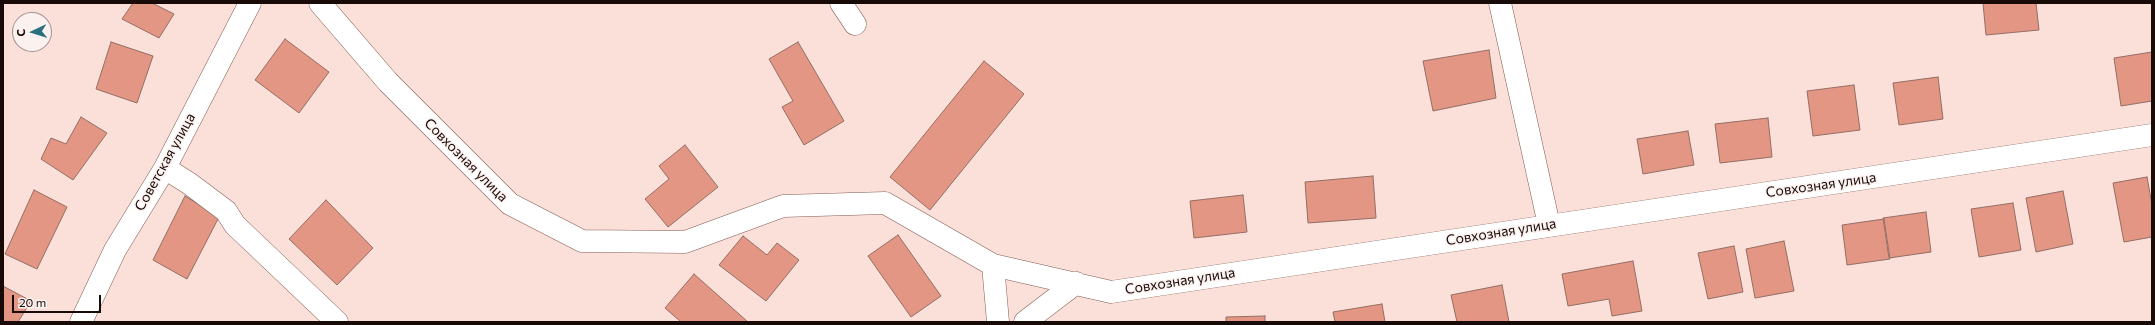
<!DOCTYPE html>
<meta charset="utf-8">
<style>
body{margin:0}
#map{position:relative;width:2155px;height:325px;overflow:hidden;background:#fae0d9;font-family:Commissioner,sans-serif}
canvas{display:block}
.frame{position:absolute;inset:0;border:4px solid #180a07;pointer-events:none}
.north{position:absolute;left:12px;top:12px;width:40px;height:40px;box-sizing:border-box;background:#fbf1ef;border:1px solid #a09592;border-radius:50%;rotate:266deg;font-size:11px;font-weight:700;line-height:16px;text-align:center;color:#180a07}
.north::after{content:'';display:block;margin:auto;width:14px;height:18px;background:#2a707e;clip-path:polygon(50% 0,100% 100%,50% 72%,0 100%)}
.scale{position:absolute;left:12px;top:295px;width:89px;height:18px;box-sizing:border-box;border:2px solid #180a07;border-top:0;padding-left:5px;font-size:12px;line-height:14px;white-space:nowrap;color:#180a07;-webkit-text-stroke:3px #fbf1ef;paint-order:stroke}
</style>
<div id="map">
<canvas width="2155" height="325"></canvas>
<div class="frame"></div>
<div class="north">С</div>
<div class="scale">20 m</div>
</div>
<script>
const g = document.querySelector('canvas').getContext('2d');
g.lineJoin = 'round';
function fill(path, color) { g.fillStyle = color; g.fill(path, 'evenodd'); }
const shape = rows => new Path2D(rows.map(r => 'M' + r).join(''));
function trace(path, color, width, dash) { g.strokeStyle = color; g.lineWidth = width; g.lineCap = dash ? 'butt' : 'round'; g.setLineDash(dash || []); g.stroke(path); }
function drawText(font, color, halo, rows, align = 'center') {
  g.font = font + ' Commissioner,sans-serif'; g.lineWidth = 3; g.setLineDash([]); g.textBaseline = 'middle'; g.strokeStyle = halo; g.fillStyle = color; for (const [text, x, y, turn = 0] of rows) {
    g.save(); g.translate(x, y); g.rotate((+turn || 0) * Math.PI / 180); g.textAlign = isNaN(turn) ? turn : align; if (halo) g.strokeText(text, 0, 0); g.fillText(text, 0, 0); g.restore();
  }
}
const building = shape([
 [133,3,152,3,174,14,159,38,122,19,133,3],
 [1983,3,2036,3,2039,30,1986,35,1983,3],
 [285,39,329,72,299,113,255,80,285,39],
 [111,42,153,56,137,103,96,89,111,42],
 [798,42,844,121,804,145,782,107,793,101,769,59,798,42],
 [1489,50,1496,98,1433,111,1423,61,1489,50],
 [2152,52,2152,101,2121,106,2114,58,2152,52],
 [984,61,1024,94,930,210,890,177,984,61],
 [1938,77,1943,119,1899,125,1893,83,1938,77],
 [1854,85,1860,130,1813,136,1807,91,1854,85],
 [81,117,107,133,73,180,41,159,51,138,66,144,81,117],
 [1768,118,1772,157,1720,163,1715,124,1768,118],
 [1688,131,1694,165,1643,174,1637,139,1688,131],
 [685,145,718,187,668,227,645,199,669,179,659,166,685,145],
 [1373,176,1376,218,1308,223,1305,182,1373,176],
 [2147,177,2152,205,2152,237,2124,242,2113,183,2147,177],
 [34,190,67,207,37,269,5,254,34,190],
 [2063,191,2073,244,2036,252,2026,198,2063,191],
 [1243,195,1247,232,1194,238,1190,201,1243,195],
 [185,196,219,217,187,279,153,260,185,196],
 [326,200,373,248,337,285,289,239,326,200],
 [2013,203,2021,250,1979,257,1971,209,2013,203],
 [1926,212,1931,252,1889,258,1883,218,1926,212],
 [1884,219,1890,259,1847,265,1842,225,1884,219],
 [898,235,941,296,911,317,868,256,898,235],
 [743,236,767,255,777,243,799,260,766,301,719,265,743,236],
 [1784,241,1794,291,1755,298,1746,249,1784,241],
 [1734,246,1743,292,1708,299,1698,253,1734,246],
 [1633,261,1642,311,1612,316,1609,299,1568,306,1562,274,1633,261],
 [694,274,748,322,681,322,665,308,694,274],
 [1502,285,1509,322,1457,322,1451,295,1502,285],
 [3,286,31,301,18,322,3,322,3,286],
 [1382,304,1385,322,1335,322,1333,312,1382,304],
 [1265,316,1265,322,1226,322,1226,317,1265,316]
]);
const minor = shape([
 [320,3,388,82,510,204,582,241,685,242,783,206,885,203,993,265,1111,292,2152,135],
 [841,3,855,24],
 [1500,3,1549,225],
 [165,168,190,184,226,211,235,225,337,322],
 [993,265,998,322],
 [81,322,115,250,165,168,250,3],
 [1025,322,1076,283]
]);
const streetNames = [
 ["Совхозная улица",466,160,45],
 ["Советская улица",165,162,-61],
 ["Совхозная улица",1821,185,-8],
 ["Совхозная улица",1501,232,-9],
 ["Совхозная улица",1180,281,-9]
];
fill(building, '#e39684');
trace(building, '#946d63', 1);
trace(minor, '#825d53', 23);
trace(minor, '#fff', 22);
drawText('14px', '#180a07', '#fbf1ef', streetNames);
</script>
